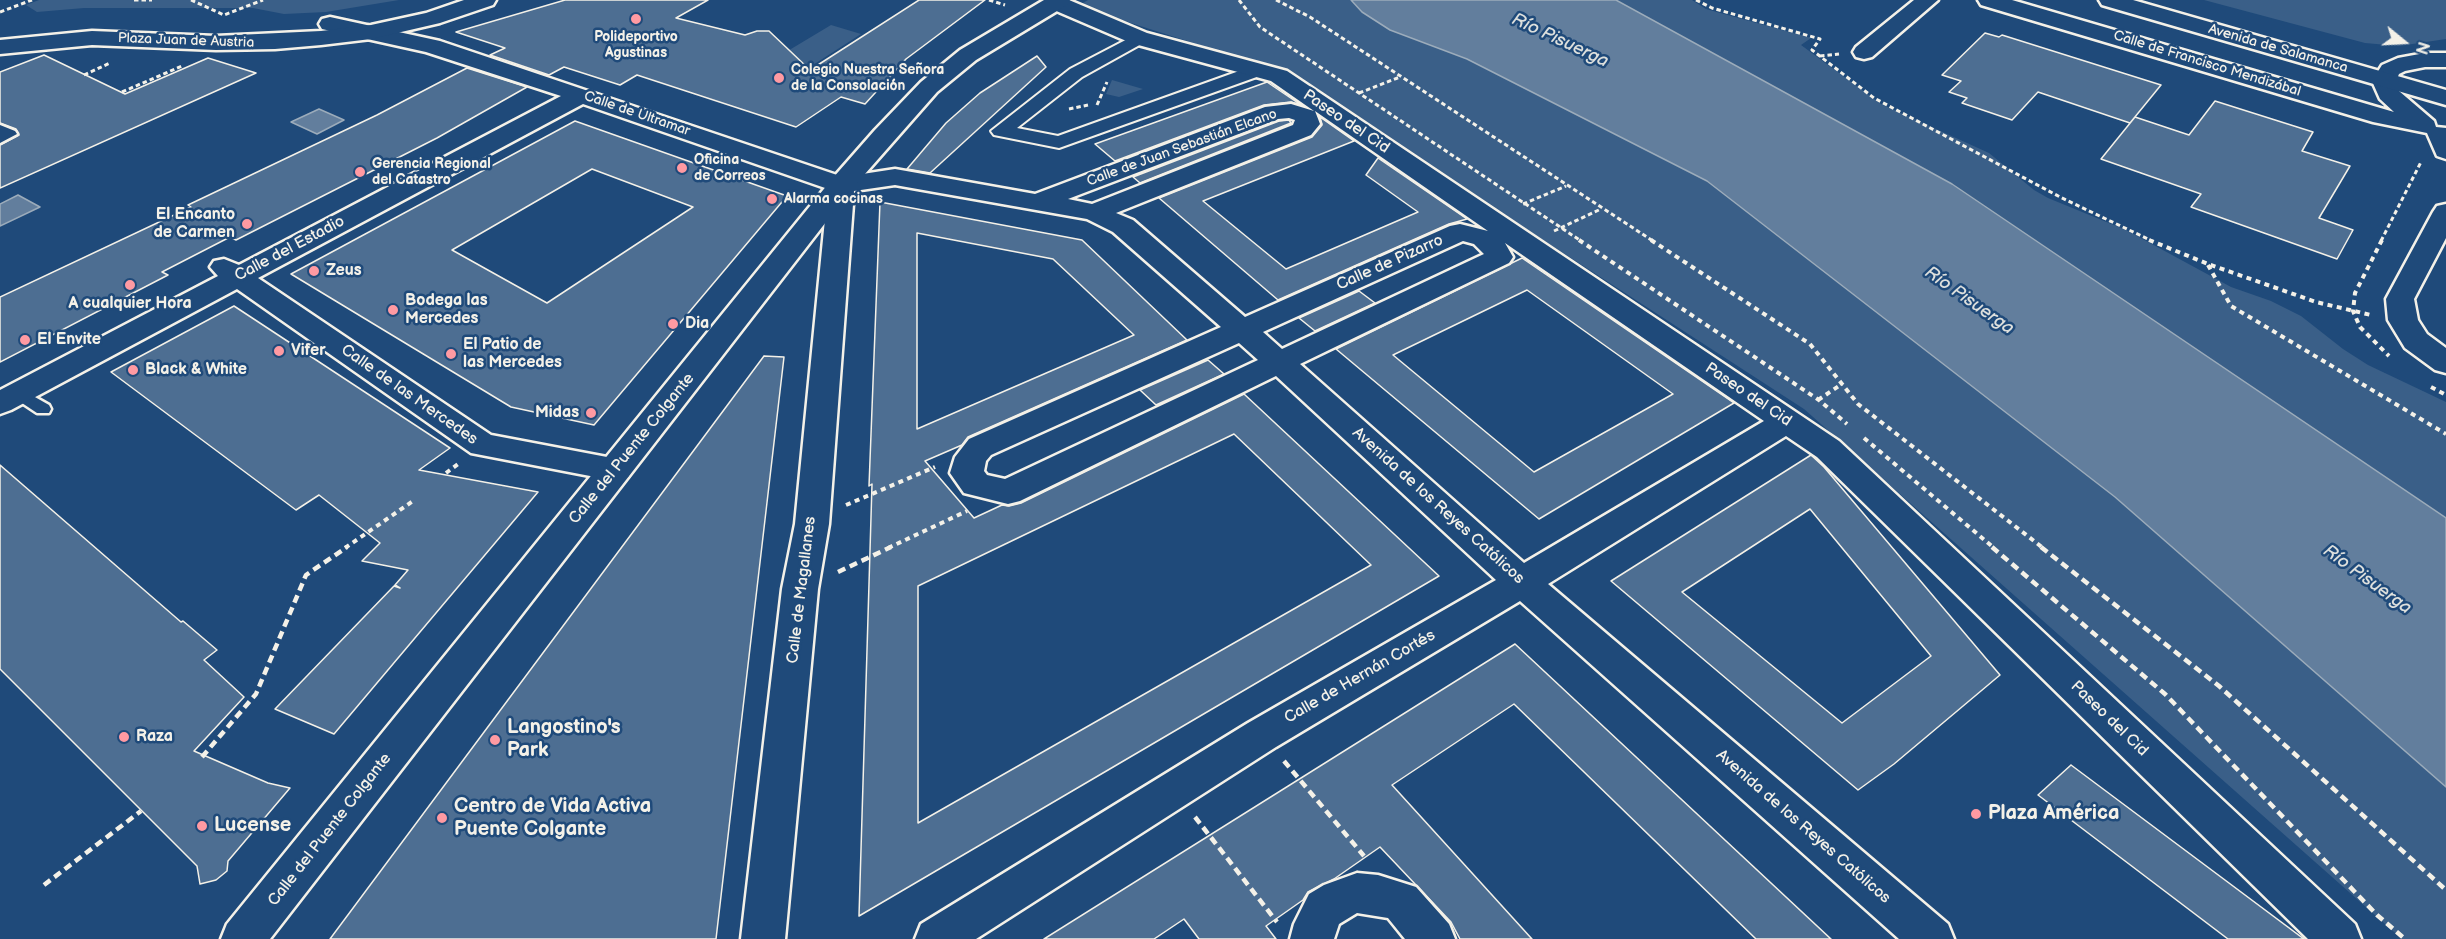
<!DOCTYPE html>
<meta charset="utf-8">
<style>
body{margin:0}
#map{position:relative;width:2446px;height:939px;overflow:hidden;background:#1f4a7a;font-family:"Balsamiq Sans",sans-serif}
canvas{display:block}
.north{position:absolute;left:2374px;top:12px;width:60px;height:60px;-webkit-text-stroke:4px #1f4a7a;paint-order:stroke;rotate:108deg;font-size:16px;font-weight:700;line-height:24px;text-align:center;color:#f4f1e8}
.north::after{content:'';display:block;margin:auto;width:21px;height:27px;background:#f4f1e8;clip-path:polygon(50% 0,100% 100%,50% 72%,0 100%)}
</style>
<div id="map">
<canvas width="2446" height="939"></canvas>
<div class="north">N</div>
</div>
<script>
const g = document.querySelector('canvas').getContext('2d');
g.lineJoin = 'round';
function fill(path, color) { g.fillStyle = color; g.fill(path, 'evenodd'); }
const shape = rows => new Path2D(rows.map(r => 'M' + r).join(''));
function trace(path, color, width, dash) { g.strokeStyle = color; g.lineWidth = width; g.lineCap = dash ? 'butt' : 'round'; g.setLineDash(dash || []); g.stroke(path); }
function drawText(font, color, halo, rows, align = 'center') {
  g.font = font + ' "Balsamiq Sans",sans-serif'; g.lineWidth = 5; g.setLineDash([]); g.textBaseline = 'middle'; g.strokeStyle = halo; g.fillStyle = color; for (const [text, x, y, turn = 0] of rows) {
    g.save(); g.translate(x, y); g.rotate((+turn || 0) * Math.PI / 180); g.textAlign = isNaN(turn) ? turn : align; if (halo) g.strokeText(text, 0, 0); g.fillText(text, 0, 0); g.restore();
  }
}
const green = shape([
 [39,0,399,0,326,12,284,14,253,8,84,8,37,12,26,5],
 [1088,0,1351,0,1362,12,1467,59,1707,181,2115,497,2446,787,2446,939,2402,939,1804,409,1284,72,1078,6],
 [1616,0,1692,0,1706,9,1811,38,1801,45,1881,104,1989,153,2034,190,2048,198,2126,230,2231,287,2271,301,2301,316,2343,349,2368,365,2446,402,2446,518,1952,184],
 [2204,0,2446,0,2446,39,2399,46,2365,43],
 [831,25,861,34,799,74,766,64],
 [1112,80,1143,89,1119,97,1106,94]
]);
const water = shape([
 [1351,0,1616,0,1952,184,2446,518,2446,787,2115,497,1707,181,1467,59,1390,30,1362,12,1351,0],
 [319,109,344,120,317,134,291,122,319,109],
 [18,195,40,207,0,226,0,204,18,195]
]);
const building = shape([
 [565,0,708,0,676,18,745,35,757,31,769,31,810,70,919,0,985,0,906,59,865,104,841,97,796,127,637,75,620,85,564,67,549,75,490,55,505,48,456,32,565,0],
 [1985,33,1999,37,2002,35,2161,85,2130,123,2038,92,2012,120,1962,103,1967,98,1949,92,1961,81,1942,75,1985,33],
 [44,55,125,94,208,58,256,73,0,188,0,145,19,135,16,129,0,123,0,72,44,55],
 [1037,56,1046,67,930,173,907,169,946,123,980,93,1037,56],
 [467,68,527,87,437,138,236,240,230,237,162,272,168,275,0,362,0,297,191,207,188,205,377,115,467,68],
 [1267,82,1301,105,1291,102,1264,105,1115,161,1095,144,1267,82],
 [2215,101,2313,132,2302,151,2350,166,2319,218,2353,230,2337,259,2191,207,2201,194,2101,159,2135,117,2189,135,2215,101],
 [1320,117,1354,141,1203,201,1286,269,1418,212,1366,175,1378,158,1467,219,1449,224,1278,300,1159,198,1312,137,1322,125,1320,117],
 [1289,120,1291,123,1140,183,1133,177,1279,121,1289,120],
 [575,121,787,196,594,425,511,407,291,274,575,121],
 [592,169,693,207,547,303,452,250,592,169],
 [880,202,1082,240,1187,340,968,437,962,445,925,461,974,518,1002,505,1009,506,1021,503,1244,394,1439,576,859,916,872,484,869,486,880,202],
 [917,233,1053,259,1134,335,917,429,917,233],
 [1234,434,1371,565,918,823,918,586,1234,434],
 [1522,258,1734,403,1539,519,1336,349,1522,258],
 [1527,290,1673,394,1534,472,1393,355,1527,290],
 [1359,291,1375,303,1315,331,1299,318,1359,291],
 [234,306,450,448,419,470,538,492,334,734,275,709,394,586,400,588,395,585,408,570,362,561,380,543,319,495,296,510,111,372,234,306],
 [764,356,784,357,716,939,330,939,764,356],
 [1208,360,1224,374,1156,405,1140,390,1208,360],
 [1811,455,1824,467,2000,675,1894,764,1858,790,1611,581,1811,455],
 [1810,509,1931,656,1842,723,1682,592,1810,509],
 [0,465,181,622,183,621,217,650,204,660,244,697,194,751,268,783,290,788,228,861,227,871,216,880,200,884,197,866,0,669,0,465],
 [1515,644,1831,939,1756,939,1514,704,1392,785,1532,939,1460,939,1451,922,1380,847,1334,879,1308,892,1303,900,1266,926,1276,939,1199,939,1184,919,1154,939,1044,939,1515,644],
 [2071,765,2304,939,2228,939,2038,795,2071,765]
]);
const pathFar2 = shape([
 [134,0,152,0],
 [191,0,224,15,263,0],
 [989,0,1005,5],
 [1239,0,1260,27,1581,241],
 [1276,0,1310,17,1653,241],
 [1696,0,1712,8,1820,39,1812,50,1874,98,2060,197,2152,241],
 [0,12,32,0],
 [1820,56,1839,54],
 [84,75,110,63],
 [122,92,182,66],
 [1359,93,1400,77],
 [1097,105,1107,82],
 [1069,109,1088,105],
 [1523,204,1566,186],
 [1554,231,1601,209],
 [2381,241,2421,162]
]);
const pathFar1 = shape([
 [1579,240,1819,400,1847,424],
 [1651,240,1810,344,1858,404,2043,548],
 [2149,240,2208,264,2316,302,2371,315],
 [2382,240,2355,293,2353,311,2360,327,2389,356],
 [2208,265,2231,306,2446,434],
 [2431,387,2446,395],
 [1818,400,1842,384],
 [1864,438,1994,548],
 [446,473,458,464],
 [846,505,935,467],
 [345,548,413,501],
 [888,548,967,511]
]);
const path = shape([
 [1992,547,2165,694,2377,915,2405,939],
 [2041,547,2219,686,2446,890],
 [838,572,891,547],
 [202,757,256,694,306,575,347,547],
 [1284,761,1364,856],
 [1195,817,1277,922],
 [44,885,141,811]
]);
const service = shape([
 [0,125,15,131,17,134,0,143,0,125],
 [19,388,49,405,51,409,49,413,37,413,13,397,11,393,19,388]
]);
const pedestrian = shape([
 [1139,33,1145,34,1148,38,1145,42,1082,77,1017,128,1058,136,1253,66,1259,65,1265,66,1268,70,1265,74,1059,148,994,135,991,131,1070,69,1139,33]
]);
const minor = shape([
 [1046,0,1069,0,1147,33,1287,71,1839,441,2355,924,2361,939,2308,939,1817,457,1786,436,1548,584,1948,924,1954,939,1899,939,1520,601,1276,747,976,939,915,939,921,924,1248,723,1496,580,1276,376,1020,501,1008,504,964,493,950,473,955,457,969,439,1221,327,1113,232,1087,219,895,185,854,191,829,524,818,589,785,939,741,939,782,589,795,524,828,189,583,104,258,278,491,435,628,461,632,469,628,477,616,481,471,453,237,289,11,410,0,414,0,390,218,276,210,267,214,261,224,259,239,265,561,96,426,52,322,29,319,24,322,19,330,17,440,41,843,177,895,169,1035,194,1265,107,1291,104,1314,111,1271,81,1131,43,1047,7,1044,2,1046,0],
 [1315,111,1488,231,1460,224,1450,226,1245,317,1133,220,1116,213,1311,135,1320,124,1315,111],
 [1289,118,1295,120,1293,125,1092,204,1068,199,1278,119,1289,118],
 [1463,241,1474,244,1484,254,1282,349,1263,332,1463,241],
 [1505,243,1764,421,1524,563,1300,364,1509,263,1513,257,1505,243],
 [1239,343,1258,360,1005,479,987,475,984,471,986,461,991,455,1239,343],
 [1914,0,1938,0,1872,57,1864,59,1856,57,1853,52,1856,47,1914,0],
 [1978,0,2012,0,2394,112,2380,99,2372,81,2382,65,2398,58,2425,53,2446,53,2446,67,2425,67,2405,71,2399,74,2396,81,2399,91,2434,121,2436,127,2446,128,2446,159,2437,156,2427,133,2373,122,1981,5,1978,0],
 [2446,204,2446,238,2414,299,2418,320,2427,334,2446,348,2446,373,2435,370,2405,348,2388,320,2386,299,2433,212,2437,206,2446,204],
 [1357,873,1378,875,1416,887,1449,924,1455,939,1405,939,1388,918,1357,913,1339,924,1334,939,1290,939,1294,924,1309,894,1324,885,1357,873]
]);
const tertiary = shape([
 [1044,0,1070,0,1067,5,976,60,937,92,850,191,270,939,221,939,227,924,832,179,875,130,921,82,960,50,1044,0]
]);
const secondary = shape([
 [464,0,496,0,493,5,440,23,371,39,321,45,275,49,216,50,92,45,0,54,0,40,92,31,216,36,321,31,371,25,426,13,464,0]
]);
const trunk = shape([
 [2099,0,2133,0,2446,90,2446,105,2102,5,2099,0]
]);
const markers = [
 [636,19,6,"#ff9aa2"],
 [779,78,6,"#ff9aa2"],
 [682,168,6,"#ff9aa2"],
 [360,172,6,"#ff9aa2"],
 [772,199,6,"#ff9aa2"],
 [247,224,6,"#ff9aa2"],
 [314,271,6,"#ff9aa2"],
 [130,285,6,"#ff9aa2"],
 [393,310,6,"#ff9aa2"],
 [673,324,6,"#ff9aa2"],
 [25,340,6,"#ff9aa2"],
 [279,351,6,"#ff9aa2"],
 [451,354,6,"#ff9aa2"],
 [133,370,6,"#ff9aa2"],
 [591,413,6,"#ff9aa2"],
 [124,737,6,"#ff9aa2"],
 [495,740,6,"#ff9aa2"],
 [1976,814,6,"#ff9aa2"],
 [442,818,6,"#ff9aa2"],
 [202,826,6,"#ff9aa2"]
];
const farPoinames = [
 ["Polideportivo",636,37,"center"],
 ["Agustinas",636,53,"center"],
 ["Colegio Nuestra Señora",791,70],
 ["de la Consolación",791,86],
 ["Oficina",694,160],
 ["de Correos",694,176],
 ["Gerencia Regional",372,164],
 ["del Catastro",372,180],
 ["Alarma cocinas",784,199]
];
const farStreetnames = [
 ["Plaza Juan de Austria",186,41,2],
 ["Avenida de Salamanca",2278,49,16],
 ["Calle de Francisco Mendizábal",2207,64,17],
 ["Calle de Ultramar",637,114,19],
 ["Calle de Juan Sebastián Elcano",1182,148,-20]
];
const streetNames = [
 ["Paseo del Cid",1346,122,34],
 ["Calle del Estadio",290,249,-28],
 ["Calle de Pizarro",1390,263,-24],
 ["Calle de las Mercedes",409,395,35],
 ["Paseo del Cid",1748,395,34],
 ["Calle del Puente Colgante",632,449,-51],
 ["Avenida de los Reyes Católicos",1438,506,42],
 ["Calle de Magallanes",802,590,-83],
 ["Calle de Hernán Cortés",1360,677,-30],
 ["Paseo del Cid",2109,719,44],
 ["Avenida de los Reyes Católicos",1803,827,41],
 ["Calle del Puente Colgante",330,830,-52]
];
const poiNames = [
 ["El Encanto",235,215,"right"],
 ["de Carmen",235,233,"right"],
 ["Zeus",326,271],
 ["Bodega las",405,301],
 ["Mercedes",405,319],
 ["A cualquier Hora",130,304,"center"],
 ["Dia",685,324],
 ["El Envite",37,340],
 ["El Patio de",463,345],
 ["las Mercedes",463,363],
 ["Vifer",291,351],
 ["Black & White",145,370],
 ["Midas",579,413,"right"],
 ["Raza",136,737]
];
const waterNames = [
 ["Río Pisuerga",1560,41,25],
 ["Río Pisuerga",1969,301,35],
 ["Río Pisuerga",2367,580,36]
];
const nearPoinames = [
 ["Langostino's",507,728],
 ["Park",507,751],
 ["Centro de Vida Activa",454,807],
 ["Puente Colgante",454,830],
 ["Plaza América",1988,814],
 ["Lucense",214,826]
];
fill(green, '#3a5f88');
fill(water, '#627e9d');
trace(water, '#9cacbb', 1.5);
fill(building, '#4d6e92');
trace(building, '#f4f1e8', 1.5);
trace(service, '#f4f1e8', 5);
trace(pedestrian, '#f4f1e8', 4);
trace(minor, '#f4f1e8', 5);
trace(tertiary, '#f4f1e8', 5);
trace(secondary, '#f4f1e8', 5);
trace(trunk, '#f4f1e8', 5);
trace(pathFar2, '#f4f1e8', 3, [4.5, 3]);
trace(pathFar1, '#f4f1e8', 4, [5, 4.5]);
trace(path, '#f4f1e8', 4.5, [8, 5]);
fill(service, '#1f4a7a');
fill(pedestrian, '#1f4a7a');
fill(minor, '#1f4a7a');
fill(tertiary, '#1f4a7a');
fill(secondary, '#1f4a7a');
fill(trunk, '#1f4a7a');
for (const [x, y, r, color] of markers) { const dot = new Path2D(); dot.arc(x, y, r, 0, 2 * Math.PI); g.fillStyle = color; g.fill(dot); trace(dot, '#1f4a7a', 2); }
drawText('bold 14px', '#f4f1e8', '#1f4a7a', farPoinames, 'left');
drawText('14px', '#f4f1e8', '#1f4a7a', farStreetnames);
drawText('16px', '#f4f1e8', '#1f4a7a', streetNames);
drawText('bold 16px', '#f4f1e8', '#1f4a7a', poiNames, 'left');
drawText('italic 18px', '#dee0dd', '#1f4a7a', waterNames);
drawText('bold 20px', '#f4f1e8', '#1f4a7a', nearPoinames, 'left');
</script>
